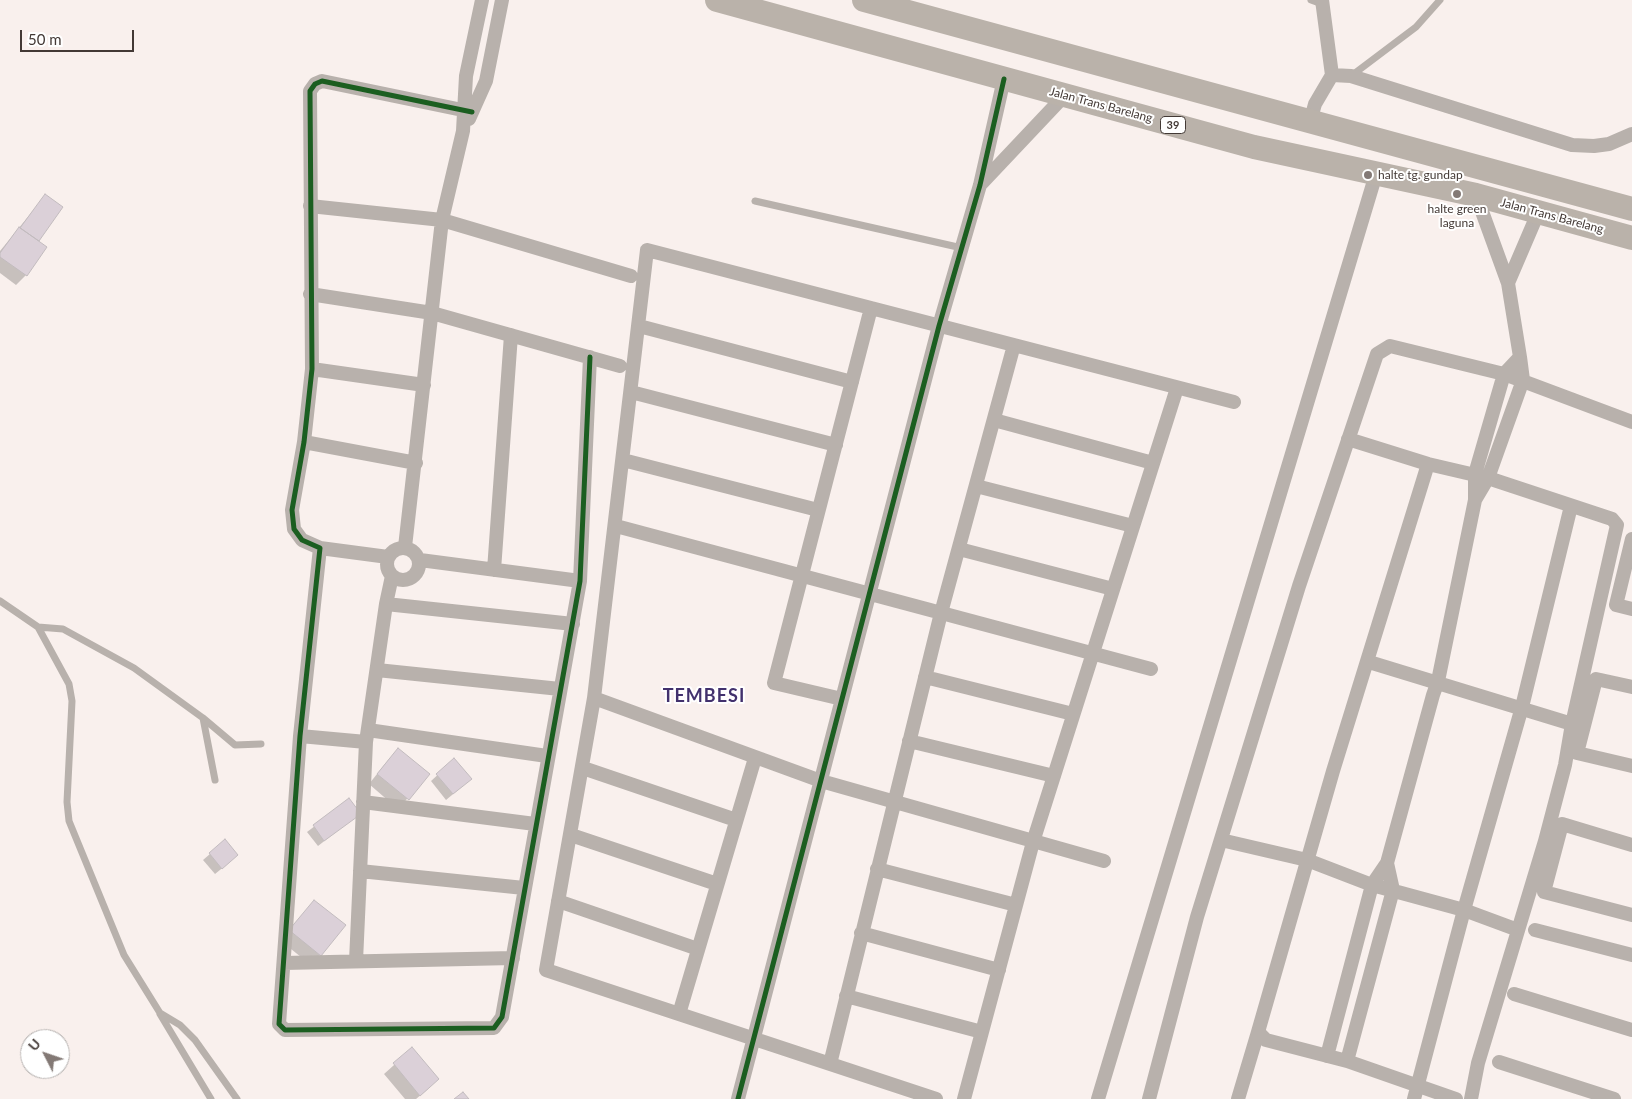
<!DOCTYPE html>
<style>
body{margin:0}
#map{position:relative;width:1632px;height:1099px;overflow:hidden;background:#f9f0ed;font-family:Lato,sans-serif}
canvas{display:block}
.north{position:absolute;left:20px;top:1029px;width:50px;height:50px;box-sizing:border-box;background:#fff;border:1px solid #b4b0ae;border-radius:50%;rotate:311deg;font-size:14px;font-weight:700;line-height:20px;text-align:center;color:#433935}
.north::after{content:'';display:block;margin:auto;width:18px;height:22px;background:#837975;clip-path:polygon(50% 0,100% 100%,50% 72%,0 100%)}
.scale{position:absolute;left:20px;top:30px;width:114px;height:22px;box-sizing:border-box;border:2px solid #433935;border-top:0;padding-left:6px;font-size:15px;line-height:18px;white-space:nowrap;color:#433935;-webkit-text-stroke:4px #fff;paint-order:stroke}
</style>
<div id="map">
<canvas width="1632" height="1099"></canvas>
<div class="north">U</div>
<div class="scale">50 m</div>
</div>
<script>
const g = document.querySelector('canvas').getContext('2d');
g.lineJoin = 'round';
function fill(path, color) { g.fillStyle = color; g.fill(path, 'evenodd'); }
const shape = rows => new Path2D(rows.map(r => 'M' + r).join(''));
function trace(path, color, width, dash) { g.strokeStyle = color; g.lineWidth = width; g.lineCap = dash ? 'butt' : 'round'; g.setLineDash(dash || []); g.stroke(path); }
function drawText(font, color, halo, rows, align = 'center') {
  g.font = font + ' Lato,sans-serif'; g.lineWidth = 4; g.setLineDash([]); g.textBaseline = 'middle'; g.strokeStyle = halo; g.fillStyle = color; for (const [text, x, y, turn = 0] of rows) {
    g.save(); g.translate(x, y); g.rotate((+turn || 0) * Math.PI / 180); g.textAlign = isNaN(turn) ? turn : align; if (halo) g.strokeText(text, 0, 0); g.fillText(text, 0, 0); g.restore();
  }
}
const shadow = shape([
 [45,196,61,208,37,242,26,275,16,285,0,273,0,251],
 [389,759,429,774,398,809,369,784],
 [454,760,464,785,446,800,431,781],
 [349,800,359,814,318,846,307,832],
 [225,841,231,861,215,874,203,860],
 [314,901,320,955,311,965,281,941],
 [412,1049,428,1089,416,1099,405,1099,384,1074]
]);
const building = shape([
 [45,194,63,207,39,241,20,228,45,194],
 [19,227,47,247,27,276,0,257,0,253,19,227],
 [398,748,430,774,409,800,377,774,398,748],
 [454,758,472,779,453,794,436,774,454,758],
 [349,798,361,814,324,841,313,825,349,798],
 [225,839,238,855,222,869,209,853,225,839],
 [314,900,346,925,321,956,289,930,314,900],
 [412,1047,439,1079,420,1096,393,1063,412,1047],
 [463,1092,469,1099,454,1099,463,1092]
]);
const service = shape([
 [1311,0,1322,4],
 [1351,76,1416,27,1440,0],
 [755,201,962,248],
 [0,601,38,627,63,629,134,668,203,718,215,780],
 [38,627,69,684,72,701,67,802,69,821,124,955,160,1013,180,1025,195,1040,237,1099],
 [203,718,235,745,261,744],
 [160,1014,211,1099]
]);
const minor = shape([
 [1332,75,1351,76,1572,145,1594,146,1609,144,1632,134],
 [472,112,322,81,315,84,310,91,312,369,304,442,292,510,294,529,302,540,320,548,300,736,279,1024,285,1030,494,1028,502,1017,580,581,590,357],
 [469,119,486,81,502,0],
 [1310,122,1315,104,1332,75,1322,0],
 [981,184,1065,95],
 [1476,195,1508,283,1520,357],
 [310,206,442,220,631,276],
 [1508,283,1538,213],
 [310,294,432,313,620,366],
 [639,326,852,382],
 [312,369,424,385],
 [631,392,836,445],
 [994,420,1153,463],
 [1348,439,1428,464,1488,478,1612,519,1617,525,1572,724,1565,765,1545,841,1478,1063,1471,1099],
 [304,442,416,463],
 [623,460,818,510],
 [1428,464,1333,771,1258,1032,1266,1040,1347,1061,1456,1099],
 [976,486,1133,526],
 [616,526,1151,669],
 [1632,539,1616,605,1632,609],
 [405,547,442,220,463,131,466,76,482,0],
 '387 564a16 16 0 1 1 32 0a16 16 0 1 1-32 0Z',
 [320,548,388,557],
 [959,549,1113,589],
 [420,560,580,581],
 [494,570,511,335],
 [386,604,573,624],
 [1369,662,1572,724],
 [377,670,560,689],
 [925,677,1073,714],
 [1632,687,1596,679,1577,753,1632,766],
 [594,698,821,781,1104,861],
 [842,699,774,683,871,308],
 [368,730,547,756],
 [300,736,366,742],
 [909,741,1054,776],
 [583,768,736,820],
 [363,802,535,824],
 [571,835,717,884],
 [1221,840,1307,860,1372,885,1464,910,1518,930],
 [1632,845,1562,824,1544,892,1632,915],
 [877,869,1016,905],
 [360,871,524,888],
 [558,901,698,949],
 [1535,930,1632,955],
 [861,933,999,970],
 [356,961,366,742,386,604,392,576],
 [284,963,513,958],
 [1514,994,1632,1030],
 [846,996,982,1032],
 [679,1014,755,758],
 [1327,1056,1372,885,1387,863,1433,695,1438,681,1475,500,1475,474,1504,374,1520,357,1523,380,1488,478,1475,500],
 [1347,1061,1393,890,1387,863],
 [1499,1062,1614,1099],
 [830,1064,941,613,1014,345],
 [738,1099,939,326,980,185,1004,79],
 [936,1099,546,970,594,698,647,250,1234,402],
 [964,1099,1033,842,1177,388],
 [1098,1099,1376,174],
 [1149,1099,1197,917,1299,586,1377,354,1390,346,1504,374,1632,422],
 [1238,1099,1258,1032],
 [1414,1099,1464,910,1522,707,1571,506]
]);
const trunk = shape([
 [717,0,1254,147,1476,195,1632,238],
 [864,0,1632,209]
]);
const cycleway = shape([
 [472,112,322,81,315,84,310,91,312,369,304,442,292,510,294,529,302,540,320,548,300,736,279,1024,285,1030,494,1028,502,1017,580,581,590,357],
 [738,1099,939,326,980,185,1004,79]
]);
const markers = [
 [1368,175,5,"#837975"],
 [1457,194,5,"#837975"]
];
const shields = [
 [1173,125,25]
];
const shieldNames = [
 ["39",1173,125]
];
const streetNames = [
 ["Jalan Trans Barelang",1101,105,15],
 ["Jalan Trans Barelang",1552,216,15]
];
const poiNames = [
 ["halte tg. gundap",1378,175],
 ["halte green",1457,209,"center"],
 ["laguna",1457,223,"center"]
];
const districtNames = [
 ["TEMBESI",704,696]
];
fill(shadow, '#0003');
fill(building, '#dbd0d8');
trace(building, '#c2bbbe', 1);
trace(service, '#b8b1ac', 7);
trace(minor, '#b8b1ac', 14);
trace(trunk, '#bab2aa', 24);
trace(cycleway, '#1b5e20', 5);
for (const [x, y, r, color] of markers) { const dot = new Path2D(); dot.arc(x, y, r, 0, 2 * Math.PI); g.fillStyle = color; g.fill(dot); trace(dot, '#fff', 2); }
for (const [x, y, w] of shields) { const box = new Path2D(); box.roundRect(x - w / 2, y - 8.5, w, 17, 4); g.fillStyle = '#fff'; g.fill(box); trace(box, '#433935', 1); }
drawText('bold 11px', '#433935', null, shieldNames);
drawText('12px', '#433935', '#fff', streetNames);
drawText('12px', '#433935', '#fff', poiNames, 'left');
g.letterSpacing = '1px';
drawText('bold 18px', '#42316d', '#fff', districtNames);
g.letterSpacing = '0px';
</script>
